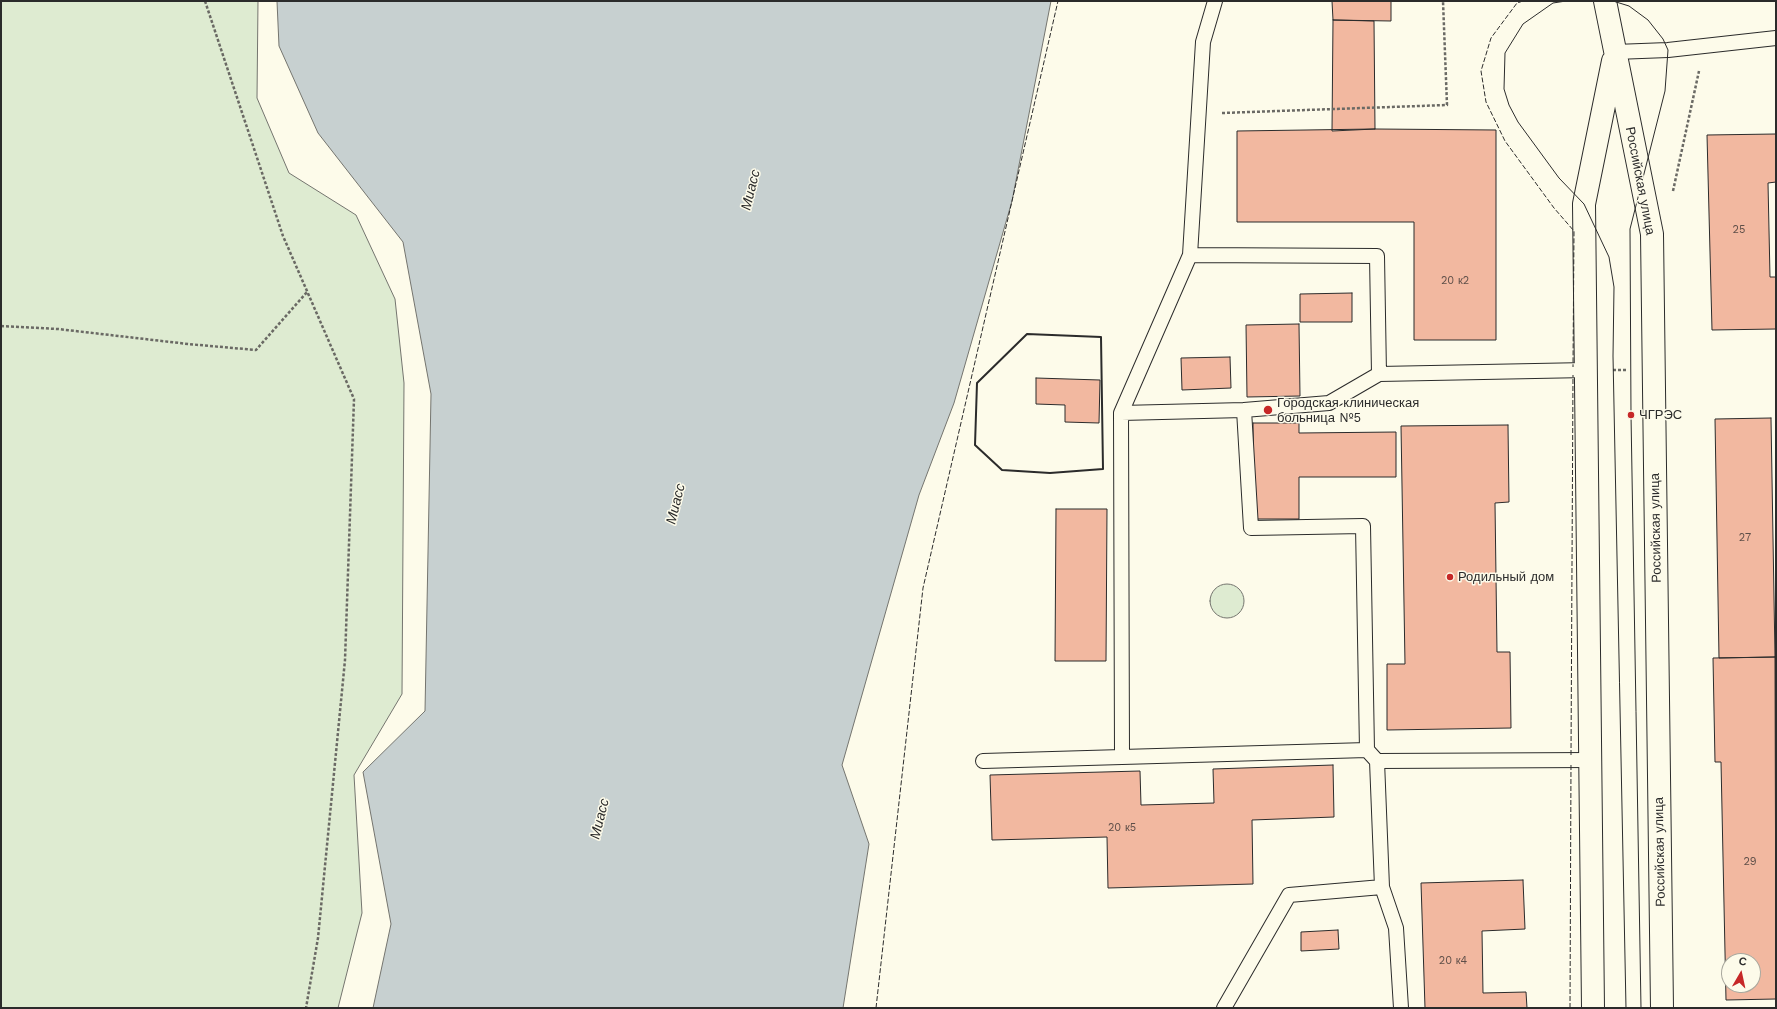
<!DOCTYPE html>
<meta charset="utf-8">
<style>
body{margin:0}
#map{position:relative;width:1777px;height:1009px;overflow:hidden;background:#fdfbea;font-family:"Work Sans",sans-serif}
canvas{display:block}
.frame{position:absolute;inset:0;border:2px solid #2b2b2b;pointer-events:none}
.north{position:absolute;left:1721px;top:953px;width:40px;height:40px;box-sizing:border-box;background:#fdfbea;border:1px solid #a9a89e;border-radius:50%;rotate:9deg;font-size:11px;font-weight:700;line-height:16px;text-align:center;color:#2b2b2b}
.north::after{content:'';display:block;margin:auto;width:14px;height:18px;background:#c62828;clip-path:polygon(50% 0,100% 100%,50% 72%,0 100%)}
</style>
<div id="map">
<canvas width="1777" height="1009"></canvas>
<div class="frame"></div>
<div class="north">С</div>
</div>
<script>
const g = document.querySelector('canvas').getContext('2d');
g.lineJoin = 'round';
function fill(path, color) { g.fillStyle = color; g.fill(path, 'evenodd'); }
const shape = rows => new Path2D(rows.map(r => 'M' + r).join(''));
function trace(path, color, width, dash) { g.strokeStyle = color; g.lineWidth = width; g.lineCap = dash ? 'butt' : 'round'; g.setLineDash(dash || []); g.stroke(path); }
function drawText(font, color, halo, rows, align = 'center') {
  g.font = font + ' "Work Sans",sans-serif'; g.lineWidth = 3; g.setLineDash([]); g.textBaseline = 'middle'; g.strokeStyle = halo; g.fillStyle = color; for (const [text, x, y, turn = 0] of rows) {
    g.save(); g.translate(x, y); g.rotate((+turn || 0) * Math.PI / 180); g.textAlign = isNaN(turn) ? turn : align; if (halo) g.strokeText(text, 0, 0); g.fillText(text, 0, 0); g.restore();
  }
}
const green = shape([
 [1,1,258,1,257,98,289,173,356,215,395,299,404,383,402,694,354,775,362,913,338,1008,1,1008,1,1],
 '1210 601a17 17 0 1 1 34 0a17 17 0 1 1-34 0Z'
]);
const water = shape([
 [277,1,1051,1,1012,201,954,403,919,495,842,765,869,844,843,1008,373,1008,391,924,363,772,425,711,431,394,403,242,318,133,279,46,277,1]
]);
const building = shape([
 [1332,1,1391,1,1391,21,1333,20,1332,1],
 [1333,20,1374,21,1375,129,1332,131,1333,20],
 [1375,129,1496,130,1496,340,1414,340,1414,222,1237,222,1237,131,1375,129],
 [1776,134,1776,182,1768,183,1770,277,1776,277,1776,329,1712,330,1707,135,1776,134],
 [1352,293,1352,322,1300,322,1300,294,1352,293],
 [1299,324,1300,396,1247,397,1246,325,1299,324],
 [1230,357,1231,388,1182,390,1181,358,1230,357],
 [1036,378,1100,380,1099,423,1065,422,1065,405,1036,404,1036,378],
 [1771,418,1775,657,1719,658,1715,419,1771,418],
 [1253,423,1299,423,1299,433,1396,432,1396,477,1299,477,1299,519,1254,519,1253,423],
 [1508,425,1509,502,1495,503,1497,652,1510,652,1511,728,1387,730,1387,664,1405,664,1401,426,1508,425],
 [1056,509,1107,509,1106,661,1055,661,1056,509],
 [1775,657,1776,999,1726,1000,1721,762,1715,762,1713,658,1775,657],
 [1729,961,1753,961,1753,985,1729,985,1729,961],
 [1333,765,1334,817,1252,820,1253,884,1108,888,1107,837,992,840,990,775,1140,771,1141,805,1214,803,1213,769,1333,765],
 [1523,880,1525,929,1482,931,1483,993,1526,992,1527,1008,1425,1008,1421,883,1523,880],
 [1338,930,1339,949,1301,951,1301,932,1338,930]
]);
const path = shape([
 [205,1,283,236,354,399,345,660,318,938,306,1008],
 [1222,113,1447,105,1443,1],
 [1673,191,1699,71],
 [1,326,58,329,188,344,256,350,307,292],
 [1613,370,1626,370]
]);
const service = shape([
 [1215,1,1203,42,1190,255,1377,256,1379,374,1587,370],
 [1615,52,1668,50,1776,38],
 [1190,255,1121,413,1244,410,1251,528,1363,526,1367,750,1377,761,1591,760],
 [1244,410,1329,403,1379,374],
 [1121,413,1122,757,1367,750],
 [983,761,1122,757],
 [1377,761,1382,887,1396,928,1401,1008],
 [1224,1008,1289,895,1382,887]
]);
const secondary = shape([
 [1605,1,1652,234,1662,1008],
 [1593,1008,1584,204,1613,61]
]);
const tram = shape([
 [1566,1,1553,3,1523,24,1505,53,1504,89,1509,105,1518,122,1559,178,1584,204,1609,257,1614,287,1613,356,1626,1008],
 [1613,1,1629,6,1648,20,1663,39,1668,50,1665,91,1630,229,1631,415,1641,1008]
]);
const fence = shape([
 [1523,1,1517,3,1491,38,1481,71,1486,102,1505,141,1554,208,1574,231,1573,367],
 [1571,755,1573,375],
 [876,1008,923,588,1058,1],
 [1570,1008,1571,763]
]);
const wall = shape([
 [1027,334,1101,337,1103,469,1050,473,1002,470,975,445,977,383,1027,334]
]);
const markers = [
 [1268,410,5,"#c62828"],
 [1631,415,4,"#c62828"],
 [1450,577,4,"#c62828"]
];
const numberNames = [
 ["25",1739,230],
 ["20 к2",1455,281],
 ["27",1745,538],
 ["20 к5",1122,828],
 ["29",1750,862],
 ["20 к4",1453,961]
];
const streetNames = [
 ["Российская улица",1640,181,79],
 ["Российская улица",1656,528,-91],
 ["Российская улица",1660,852,-91]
];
const poiNames = [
 ["Городская клиническая",1277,403],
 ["больница №5",1277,418],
 ["ЧГРЭС",1639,415],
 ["Родильный дом",1458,577]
];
const waterNames = [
 ["Миасс",751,190,-76],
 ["Миасс",676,504,-76],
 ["Миасс",600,819,-76]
];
fill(green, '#deebd1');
trace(green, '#74746e', 1);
fill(water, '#c7d0d0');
trace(water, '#74746e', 1);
fill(building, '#f2b8a0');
trace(building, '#2b2b2b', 1);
trace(service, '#2b2b2b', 16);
trace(secondary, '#2b2b2b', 24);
trace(path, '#6a6964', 2.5, [3, 2]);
trace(service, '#fdfbea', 14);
trace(secondary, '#fdfbea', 22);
trace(tram, '#2b2b2b', 1);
trace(fence, '#2b2b2b', 1, [5, 2]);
trace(wall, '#2b2b2b', 2);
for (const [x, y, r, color] of markers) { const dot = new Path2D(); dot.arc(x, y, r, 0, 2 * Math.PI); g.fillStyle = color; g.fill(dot); trace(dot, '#fdfbea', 1.5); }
drawText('11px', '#5d4e48', null, numberNames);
drawText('13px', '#2b2b2b', '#fdfbea', streetNames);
drawText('13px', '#2b2b2b', '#fdfbea', poiNames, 'left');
drawText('italic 14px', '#2b2b2b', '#fdfbea', waterNames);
</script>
